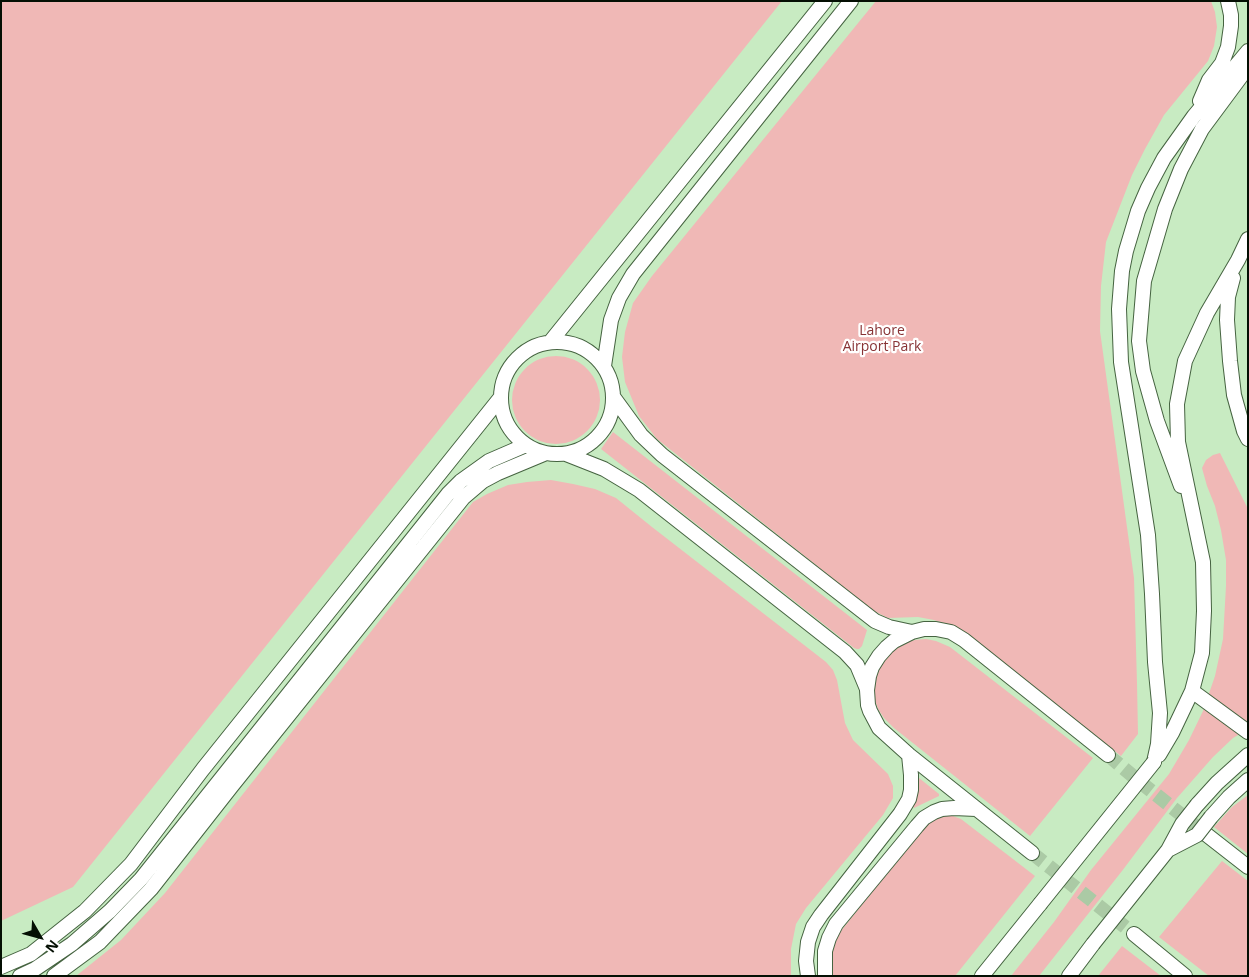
<!DOCTYPE html>
<style>
body{margin:0}
#map{position:relative;width:1249px;height:977px;overflow:hidden;background:#c8ebc2;font-family:"Open Sans",sans-serif}
canvas{display:block}
.frame{position:absolute;inset:0;border:2px solid #040f03;pointer-events:none}
.north{position:absolute;left:15px;top:912px;width:50px;height:50px;-webkit-text-stroke:4px #fff;paint-order:stroke;rotate:128deg;font-size:14px;font-weight:700;line-height:20px;text-align:center;color:#040f03}
.north::after{content:'';display:block;margin:auto;width:18px;height:22px;background:#040f03;clip-path:polygon(50% 0,100% 100%,50% 72%,0 100%)}
</style>
<div id="map">
<canvas width="1249" height="977"></canvas>
<div class="frame"></div>
<div class="north">N</div>
</div>
<script>
const g = document.querySelector('canvas').getContext('2d');
g.lineJoin = 'round';
function fill(path, color) { g.fillStyle = color; g.fill(path, 'evenodd'); }
const shape = rows => new Path2D(rows.map(r => 'M' + r).join(''));
function trace(path, color, width, dash) { g.strokeStyle = color; g.lineWidth = width; g.lineCap = dash ? 'butt' : 'round'; g.setLineDash(dash || []); g.stroke(path); }
function drawText(font, color, halo, rows, align = 'center') {
  g.font = font + ' "Open Sans",sans-serif'; g.lineWidth = 4.5; g.setLineDash([]); g.textBaseline = 'middle'; g.strokeStyle = halo; g.fillStyle = color; for (const [text, x, y, turn = 0] of rows) {
    g.save(); g.translate(x, y); g.rotate((+turn || 0) * Math.PI / 180); g.textAlign = isNaN(turn) ? turn : align; if (halo) g.strokeText(text, 0, 0); g.fillText(text, 0, 0); g.restore();
  }
}
const green = shape([
 [1,1,782,1,73,887,1,921],
 [876,1,1211,1,1215,12,1217,27,1214,46,1208,61,1164,115,1145,149,1132,175,1106,242,1101,286,1100,331,1134,578,1137,683,1138,734,1121,756,961,632,946,624,934,620,918,617,888,618,874,611,657,439,639,416,625,382,622,357,625,332,633,303,652,276],
 '512 400a44 44 0 1 1 88 0a44 44 0 1 1-88 0Z',
 [613,432,867,630,862,646,859,649,857,649,854,648,601,449],
 [1220,453,1248,509,1248,729,1233,738,1213,757,1177,798,1122,871,1039,976,1011,976,1054,922,1091,870,1169,774,1189,740,1203,711,1215,676,1223,639,1226,586,1226,560,1221,530,1215,506,1207,486,1202,468,1206,460,1213,455],
 [551,480,573,484,595,489,616,498,652,527,826,662,833,670,837,680,845,723,853,740,888,774,893,786,893,798,883,815,806,908,796,924,791,949,791,976,76,976,121,940,165,893,473,502,487,494,508,485,527,482],
 [926,639,936,641,950,647,1093,758,1030,836,894,728,884,718,878,709,874,698,874,684,880,663,895,647,905,642,915,640],
 [919,778,939,794,939,796,914,808,913,806,918,790,917,779],
 [1248,795,1248,854,1214,827,1232,807],
 [941,816,953,816,961,819,1035,876,955,976,833,976,832,973,832,958,834,945,840,932,927,823],
 [1222,861,1248,881,1248,976,1209,976,1159,937],
 [1122,946,1161,976,1098,976]
]);
const minorTunnel = shape([
 [1108,755,1140,782,1207,835],
 [1032,853,1134,934]
]);
const minor = shape([
 [1200,101,1209,80,1222,63,1228,47,1231,26,1231,15,1228,1],
 [1233,278,1228,297,1227,320,1230,361,1234,395,1244,431,1248,439],
 [551,341,825,1],
 '501 398a56 56 0 1 1 112 0a56 56 0 1 1-112 0Z',
 [604,366,611,320,619,298,633,274,851,1],
 [614,398,641,435,662,455,875,621,889,627,912,632],
 [566,454,604,469,639,490,845,652,857,665,867,689],
 [1181,486,1157,421,1143,371,1139,341,1144,281,1165,209,1181,169,1202,129,1248,67],
 [1192,691,1248,732],
 [1159,755,1172,733,1192,691,1202,653,1204,611,1203,562,1178,442,1177,404,1185,361,1207,313,1238,260,1248,239],
 [1154,762,1158,744,1160,713,1155,662,1152,594,1148,535,1121,362,1119,309,1122,271,1126,251,1138,211,1148,188,1164,158,1194,116,1248,51],
 [1197,805,1217,783,1248,755],
 [1211,817,1229,797,1248,780],
 [1207,835,1248,867],
 [1032,853,909,755,879,728,870,711,868,705,867,690,869,676,872,667,879,656,887,647,894,641,912,632,924,629,936,629,951,632,964,640,1108,755],
 [1134,934,1185,976],
 [1,967,31,954,85,911,131,864,203,769,501,397],
 [20,976,35,969,72,944,110,911,141,879,448,494,461,481,489,461,526,445],
 [54,976,100,942,151,889,231,787,463,498,483,481,498,473,546,453],
 [808,976,806,961,808,942,813,927,821,915,900,814,909,799,911,790,911,775,909,755],
 [825,976,825,951,829,938,836,924,917,826,924,818,934,812,942,809,954,808,976,809],
 [982,976,1040,904],
 [1069,976,1093,944]
]);
const minorBridge = shape([
 [1168,850,1197,835,1211,817],
 [1040,904,1154,762],
 [1093,944,1168,850,1182,824,1197,805]
]);
const parkNames = [
 ["Lahore",882,331],
 ["Airport Park",882,347]
];
fill(green, '#f0b8b6');
trace(minorTunnel, '#abcaa5', 14, [14, 7]);
trace(minor, '#456340', 16);
trace(minor, '#fff', 14);
trace(minorBridge, '#456340', 16, []);
trace(minorBridge, '#fff', 14);
drawText('14px', '#883335', '#fff', parkNames);
</script>
